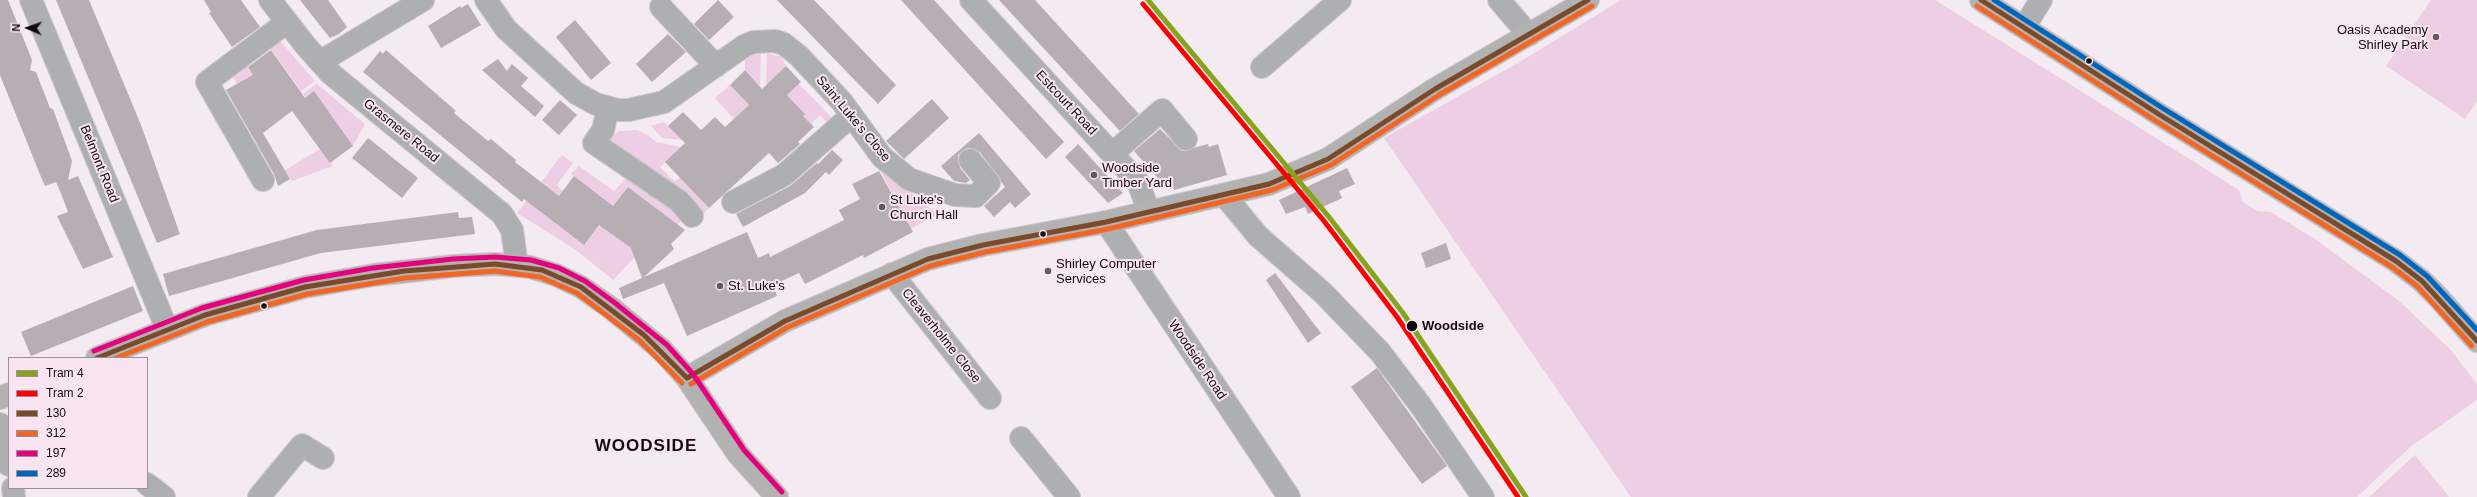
<!DOCTYPE html>
<style>
body{margin:0}
#map{position:relative;width:2477px;height:497px;overflow:hidden;background:#f4eaf1;font-family:Arial,sans-serif}
canvas{display:block}
.legend{position:absolute;left:8px;top:357px;width:140px;height:132px;box-sizing:border-box;background:#f9e5f2;border:1px solid #9d8e98;margin:0;padding:5px 7px;list-style:none;font-size:12px;color:#120c10}
.legend li{display:flex;align-items:center;gap:8px;height:20px}
.legend b{width:20px;border:1px solid #9d8e98}
.north{position:absolute;left:8px;top:8px;width:40px;height:40px;-webkit-text-stroke:3px #f9e5f2;paint-order:stroke;rotate:272deg;font-size:11px;font-weight:700;line-height:16px;text-align:center;color:#120c10}
.north::after{content:'';display:block;margin:auto;width:14px;height:18px;background:#120c10;clip-path:polygon(50% 0,100% 100%,50% 72%,0 100%)}
</style>
<div id="map">
<canvas width="2477" height="497"></canvas>
<ul class="legend">
<li><b style="height:5px;background:#84a519"></b>Tram 4</li>
<li><b style="height:5px;background:#f00"></b>Tram 2</li>
<li><b style="height:5px;background:#7a4b2a"></b>130</li>
<li><b style="height:5px;background:#f26522"></b>312</li>
<li><b style="height:5px;background:#e5007d"></b>197</li>
<li><b style="height:5px;background:#0065bd"></b>289</li>
</ul>
<div class="north">N</div>
</div>
<script>
const g = document.querySelector('canvas').getContext('2d');
g.lineJoin = 'round';
function fill(path, color) { g.fillStyle = color; g.fill(path, 'evenodd'); }
const shape = rows => new Path2D(rows.map(r => 'M' + r).join(''));
function trace(path, color, width, dash) { g.strokeStyle = color; g.lineWidth = width; g.lineCap = dash ? 'butt' : 'round'; g.setLineDash(dash || []); g.stroke(path); }
function drawText(font, color, halo, rows, align = 'center') {
  g.font = font + ' Arial,sans-serif'; g.lineWidth = 4; g.setLineDash([]); g.textBaseline = 'middle'; g.strokeStyle = halo; g.fillStyle = color; for (const [text, x, y, turn = 0] of rows) {
    g.save(); g.translate(x, y); g.rotate((+turn || 0) * Math.PI / 180); g.textAlign = isNaN(turn) ? turn : align; if (halo) g.strokeText(text, 0, 0); g.fillText(text, 0, 0); g.restore();
  }
}
const green = shape([
 [1621,0,1935,0,2239,190,2243,202,2257,211,2271,212,2315,239,2399,301,2451,350,2477,384,2477,400,2410,447,2357,497,1631,497,1384,138,1523,60],
 [2431,0,2477,0,2477,101,2465,119,2386,66],
 [276,36,315,81,301,91,268,45],
 [760,53,761,57,760,86,745,70,745,59],
 [767,53,781,57,786,66,766,85],
 [243,60,277,108,257,120,229,70],
 [317,84,365,124,353,146,314,92,305,97,303,94],
 [799,84,834,120,829,125,820,115,811,124,803,116,805,114,787,95],
 [730,85,749,105,734,119,715,98],
 [664,122,682,140,662,138,651,126],
 [637,130,648,135,656,142,681,147,660,167,675,182,689,168,699,197,709,208,703,214,621,152,609,138,619,131],
 [320,149,333,166,292,181,285,170],
 [562,155,573,163,557,185,563,191,559,196,584,244,602,221,605,229,631,248,666,216,628,187,613,206,571,174,579,166,614,191,629,175,688,216,634,258,613,280,576,250,517,213],
 [882,169,928,207,938,214,911,229,880,170],
 [2415,455,2449,497,2369,497]
]);
const building = shape([
 [0,0,8,0,32,60,30,70,36,72,50,108,53,109,72,161,68,180,78,176,113,257,83,269,57,216,68,212,62,196,56,182,45,186,41,177,0,75],
 [56,0,89,0,141,125,180,234,157,243],
 [204,0,241,0,260,27,232,47,209,13,211,12],
 [300,0,328,0,347,27,339,34,330,38],
 [718,0,734,17,709,40,694,24],
 [777,0,814,0,896,85,878,104],
 [901,0,934,0,1064,142,1046,159],
 [999,0,1035,0,1139,114,1120,131],
 [468,4,481,25,441,48,428,26,460,6,461,8],
 [575,20,611,63,591,80,556,37],
 [668,34,686,52,652,82,636,64],
 [271,50,305,98,314,91,353,146,330,163,292,111,263,133,290,179,278,186,274,174,226,90,253,75,248,67],
 [386,50,456,111,454,113,488,141,491,139,516,160,515,162,559,196,574,176,613,206,628,187,685,230,671,244,674,249,644,277,747,232,758,258,769,253,770,257,844,220,839,210,860,199,852,184,879,171,913,232,864,258,863,255,805,284,799,273,773,285,777,296,687,336,664,283,623,299,619,288,642,278,631,248,599,225,584,245,524,199,522,202,363,72,380,51,383,54],
 [498,59,507,71,512,64,528,78,521,86,544,106,535,117,482,70],
 [786,66,801,82,787,95,805,114,803,116,814,127,798,142,800,144,778,163,769,153,709,208,665,162,685,143,668,126,683,112,701,130,715,117,725,127,749,105,730,85,745,70,762,89],
 [932,99,949,118,904,159,886,141],
 [560,100,577,115,559,135,542,120],
 [1160,129,1182,151,1208,144,1209,147,1218,144,1227,175,1174,190,1171,179,1164,185,1134,151],
 [979,133,1031,194,1015,208,1010,202,994,217,984,206,1005,187,980,152,968,148,958,155,960,168,970,180,966,183,954,181,941,166],
 [368,138,418,178,402,198,352,158],
 [1078,144,1123,193,1108,203,1065,157],
 [832,150,843,160,829,175,826,172,805,193,743,227,736,214,790,186,817,163,818,164],
 [1347,168,1355,184,1339,191,1342,198,1308,214,1305,207,1286,214,1279,200],
 [458,212,459,218,472,217,475,234,321,253,169,296,163,274,317,230],
 [1446,243,1451,259,1426,268,1421,253],
 [1275,273,1321,333,1308,343,1266,280],
 [133,286,143,311,31,356,21,332],
 [1377,368,1447,466,1422,484,1351,387]
]);
const minor = shape([
 [31,0,167,329],
 [270,0,305,45,330,73,502,214,512,230,517,265],
 [486,0,506,29,576,93,596,104,618,110,629,110,664,102,744,46,754,42,775,41,784,44,799,56,842,102,882,157,909,179,955,195,976,196,989,183,970,160],
 [971,0,1138,182,1149,212],
 [1499,0,1529,35],
 [661,7,716,66],
 [2025,26,2041,0],
 [321,63,328,57,423,0],
 [1262,67,1340,0],
 [608,108,603,130,594,143,679,201,692,216],
 [1112,154,1162,110,1186,139],
 [263,180,207,82,287,22],
 [1224,195,1258,236,1323,293,1380,352,1421,406,1483,497],
 [733,202,784,175,851,116],
 [1106,222,1289,497],
 [892,274,990,398],
 [0,424,9,465],
 [1021,438,1069,497],
 [147,484,164,497],
 [13,488,14,497],
 [259,497,302,445,323,458]
]);
const major = shape([
 [1981,0,2160,115,2396,261,2422,281,2439,298,2477,341],
 [97,358,205,315,305,287,374,275,454,266,495,264,530,267,556,275,581,287,611,308,662,350,687,378,738,454,777,497],
 [687,378,785,321,928,259,983,245,1106,222,1269,184,1328,159,1435,89,1588,0],
 [0,398,9,394]
]);
const bus1 = shape([
 [1981,0,2160,115,2396,261,2422,281,2477,341],
 [97,358,205,315,305,287,404,271,495,264,542,270,581,287,644,335,687,378],
 [687,378,785,321,928,259,983,245,1106,222,1269,184,1328,159,1435,89,1588,0]
]);
const bus2 = shape([
 [1977,6,2156,121,2392,267,2417,286,2472,346],
 [116,358,207,322,307,294,405,278,495,271,540,277,577,293,639,340,682,383],
 [691,384,788,327,930,266,985,252,1108,229,1272,190,1331,165,1439,95,1592,6]
]);
const bus3 = shape([
 [94,351,202,308,304,280,373,268,453,259,495,257,531,260,559,268,585,281,615,303,667,345,693,374,744,450,782,492]
]);
const bus4 = shape([
 [1994,0,2164,109,2400,255,2427,276,2477,330]
]);
const tram1 = shape([
 [1148,0,1329,217,1403,313,1526,497]
]);
const tram2 = shape([
 [1143,4,1324,221,1397,317,1518,497]
]);
const markers = [
 [2436,37,4,"#615a5f"],
 [2089,61,3.5,"#120c10"],
 [1094,175,4,"#615a5f"],
 [882,207,4,"#615a5f"],
 [1043,234,3.5,"#120c10"],
 [1048,271,4,"#615a5f"],
 [720,286,4,"#615a5f"],
 [264,306,3.5,"#120c10"],
 [1412,326,6,"#120c10"]
];
const poiNames = [
 ["Oasis Academy",2428,30,"right"],
 ["Shirley Park",2428,45,"right"],
 ["Woodside",1102,168],
 ["Timber Yard",1102,183],
 ["St Luke's",890,200],
 ["Church Hall",890,215],
 ["Shirley Computer",1056,264],
 ["Services",1056,279],
 ["St. Luke's",728,286]
];
const streetNames = [
 ["Estcourt Road",1066,103,47],
 ["Saint Luke's Close",853,119,50],
 ["Grasmere Road",401,131,39],
 ["Belmont Road",99,164,68],
 ["Cleaverholme Close",941,336,51],
 ["Woodside Road",1197,360,56]
];
const stopNames = [
 ["Woodside",1422,326]
];
const districtNames = [
 ["WOODSIDE",646,446]
];
fill(green, '#eecee4');
fill(building, '#b6aeb3');
trace(minor, '#cfc7cc', 24);
trace(major, '#cfc7cc', 24);
trace(minor, '#aeafb0', 22);
trace(major, '#b3b2b3', 22);
trace(bus1, '#7a4b2a', 5);
trace(bus2, '#f26522', 5);
trace(bus3, '#e5007d', 5);
trace(bus4, '#0065bd', 5);
trace(tram1, '#84a519', 5);
trace(tram2, '#f00', 5);
for (const [x, y, r, color] of markers) { const dot = new Path2D(); dot.arc(x, y, r, 0, 2 * Math.PI); g.fillStyle = color; g.fill(dot); trace(dot, '#f9e5f2', 1.5); }
drawText('13px', '#120c10', '#f9e5f2', poiNames, 'left');
drawText('13px', '#120c10', '#f9e5f2', streetNames);
drawText('bold 13px', '#120c10', '#f9e5f2', stopNames, 'left');
g.letterSpacing = '1px';
drawText('bold 17px', '#120c10', '#f9e5f2', districtNames);
g.letterSpacing = '0px';
</script>
